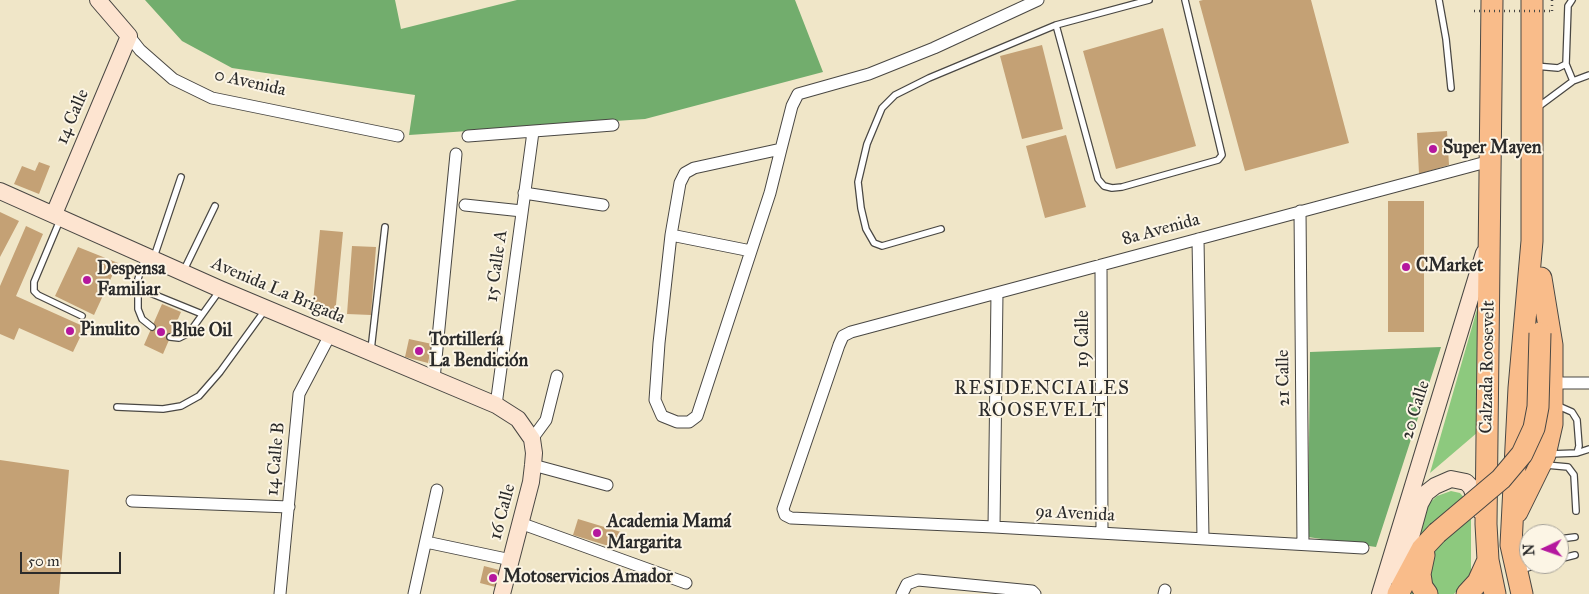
<!DOCTYPE html>
<meta charset="utf-8">
<style>
body{margin:0}
#map{position:relative;width:1589px;height:594px;overflow:hidden;background:#f0e6c8;font-family:"IM FELL Great Primer",serif}
canvas{display:block}
.north{position:absolute;left:1519px;top:524px;width:50px;height:50px;box-sizing:border-box;background:#fcf5e5;border:1px solid #a8a49b;border-radius:50%;rotate:267deg;font-size:14px;font-weight:700;line-height:20px;text-align:center;color:#2b2b2b}
.north::after{content:'';display:block;margin:auto;width:18px;height:22px;background:#b5179e;clip-path:polygon(50% 0,100% 100%,50% 72%,0 100%)}
.scale{position:absolute;left:20px;top:552px;width:101px;height:22px;box-sizing:border-box;border:2px solid #2b2b2b;border-top:0;padding-left:6px;font-size:15px;line-height:18px;white-space:nowrap;color:#2b2b2b;-webkit-text-stroke:4px #fcf5e5;paint-order:stroke}
</style>
<div id="map">
<canvas width="1589" height="594"></canvas>
<div class="north">N</div>
<div class="scale">50 m</div>
</div>
<script>
const g = document.querySelector('canvas').getContext('2d');
g.lineJoin = 'round';
function fill(path, color) { g.fillStyle = color; g.fill(path, 'evenodd'); }
const shape = rows => new Path2D(rows.map(r => 'M' + r).join(''));
function trace(path, color, width, dash) { g.strokeStyle = color; g.lineWidth = width; g.lineCap = dash ? 'butt' : 'round'; g.setLineDash(dash || []); g.stroke(path); }
function drawText(font, color, halo, rows, align = 'center') {
  g.font = font + ' "IM FELL Great Primer",serif'; g.lineWidth = 4; g.setLineDash([]); g.textBaseline = 'middle'; g.strokeStyle = halo; g.fillStyle = color; for (const [text, x, y, turn = 0] of rows) {
    g.save(); g.translate(x, y); g.rotate((+turn || 0) * Math.PI / 180); g.textAlign = isNaN(turn) ? turn : align; if (halo) g.strokeText(text, 0, 0); g.fillText(text, 0, 0); g.restore();
  }
}
const green = shape([
 [1478,306,1478,432,1430,473],
 [1451,491,1460,493,1467,501,1423,538,1411,540,1424,508,1437,496],
 [1471,519,1471,575,1454,594,1407,594,1418,568,1440,543]
]);
const forest = shape([
 [145,0,395,0,401,29,517,0,795,0,823,72,645,119,409,135,415,95,232,68,182,41],
 [1441,347,1376,547,1308,537,1310,352]
]);
const building = shape([
 [1203,0,1311,0,1349,143,1245,171,1199,1],
 [1163,28,1196,146,1116,169,1083,51],
 [1042,45,1063,129,1022,139,1000,56],
 [1447,131,1449,165,1419,174,1417,133],
 [1066,135,1086,207,1045,218,1026,146],
 [39,162,50,166,39,194,14,184,22,166,35,171],
 [1388,201,1424,201,1424,332,1388,332],
 [0,212,19,221,0,257],
 [26,226,43,234,16,296,85,327,73,352,19,328,14,340,0,334,0,286],
 [320,230,343,232,335,315,312,313],
 [352,246,376,247,371,315,347,314],
 [78,247,118,263,94,315,55,296],
 [162,304,181,312,163,354,144,345],
 [409,339,432,344,428,363,405,357],
 [0,460,69,470,59,594,0,594],
 [578,519,621,532,615,548,573,535],
 [484,566,507,572,503,589,480,583]
]);
const path = shape([
 [1552,0,1552,11]
]);
const lane = shape([
 [1439,0,1446,39,1451,88],
 [1056,25,1098,179,1104,186,1112,188,1122,187,1218,160,1222,155,1185,0],
 [1566,64,1573,81],
 [1535,66,1558,68,1566,64,1568,6,1572,0],
 [1538,107,1573,81,1589,75],
 [60,220,34,282,34,291,38,295,82,316],
 [941,229,882,246,874,243,866,229,861,208,858,182,867,144,882,108,895,95,929,78,1056,25,1149,0],
 [145,257,138,279,138,309,142,319,152,327],
 [154,257,181,177],
 [184,270,215,206],
 [138,288,202,314],
 [170,337,179,338,189,333,220,290],
 [371,350,385,227],
 [117,407,163,409,181,406,199,396,220,372,265,310],
 [1577,453,1589,449],
 [1550,454,1577,453,1579,446,1577,420,1572,412,1556,405],
 [1546,465,1568,467,1574,475,1576,511],
 [1559,539,1575,537],
 [1515,544,1529,543],
 [1559,559,1575,555],
 [1520,570,1541,564]
]);
const street = shape([
 [129,36,140,50,173,79,212,98,398,136],
 [468,136,613,125],
 [781,149,694,168,685,173,680,183,671,235,659,343,655,400,662,416,677,422,689,422,697,416,770,193,781,149,792,106,798,94,869,74,934,48,1038,0],
 [524,193,603,205],
 [465,205,522,211],
 [1300,211,1303,544],
 [671,235,751,251],
 [1198,239,1203,538],
 [1101,265,1102,533],
 [434,379,456,154],
 [1553,383,1589,383],
 [496,405,533,132],
 [532,439,546,420,557,376],
 [533,465,607,485],
 [132,501,289,507],
 [520,523,686,583],
 [994,527,997,293],
 [426,542,511,560],
 [1363,548,994,527,791,518,785,515,783,509,839,345,843,336,851,332,1490,161],
 [280,594,299,394,330,335],
 [414,594,437,490],
 [902,594,907,584,918,580,1032,591,1035,594],
 [1164,594,1165,590]
]);
const secondary = shape([
 [0,191,220,289,496,405,518,419,532,439,534,453,533,465,531,482,502,594],
 [54,214,129,36,98,0],
 [1399,580,1420,504,1426,493,1435,486,1451,479,1466,482,1471,487,1480,511],
 [1380,594,1484,253]
]);
const highway = shape([
 [1492,0,1486,524,1488,560,1495,594],
 [1517,512,1545,455,1552,424,1552,345,1541,278],
 [1424,555,1420,574,1422,587,1427,594],
 [1398,594,1422,549,1437,533],
 [1467,594,1478,582,1488,560],
 [1522,594,1511,545,1519,388,1532,241,1532,0]
]);
const pathBridge = shape([
 [1474,11,1552,11]
]);
const highwayBridge = shape([
 [1437,533,1501,479,1522,454,1534,428,1538,407,1540,333]
]);
const markers = [
 [1433,149,5,"#b5179e"],
 [1406,267,5,"#b5179e"],
 [87,280,5,"#b5179e"],
 [70,331,5,"#b5179e"],
 [161,332,5,"#b5179e"],
 [419,351,5,"#b5179e"],
 [597,533,5,"#b5179e"],
 [493,578,5,"#b5179e"]
];
const streetNames = [
 ["0 Avenida",250,83,13],
 ["14 Calle",73,117,-67],
 ["8a Avenida",1161,230,-15],
 ["15 Calle A",497,266,-82],
 ["Avenida La Brigada",278,291,23],
 ["19 Calle",1084,339,-90],
 ["Calzada Roosevelt",1488,367,-89],
 ["21 Calle",1284,378,-91],
 ["20 Calle",1416,410,-73],
 ["14 Calle B",276,459,-85],
 ["16 Calle",503,512,-75],
 ["9a Avenida",1075,514,3]
];
const poiNames = [
 ["Super Mayen",1443,149],
 ["CMarket",1416,267],
 ["Despensa",97,270],
 ["Familiar",97,291],
 ["Pinulito",80,331],
 ["Blue Oil",171,332],
 ["Tortillería",429,341],
 ["La Bendición",429,362],
 ["Academia Mamá",607,523],
 ["Margarita",607,544],
 ["Motoservicios Amador",503,578]
];
const neighbourhoodNames = [
 ["RESIDENCIALES",1042,389],
 ["ROOSEVELT",1042,411]
];
fill(green, '#8dc97e');
fill(forest, '#72ad6d');
fill(building, '#c4a175');
trace(lane, '#494743', 8);
trace(street, '#494743', 13);
trace(secondary, '#494743', 18);
trace(highway, '#494743', 23);
trace(path, '#494743', 2.5, [1, 4]);
trace(lane, '#fff', 5.5);
trace(street, '#fff', 11);
trace(secondary, '#fde4d0', 16);
trace(highway, '#f9bc8a', 21);
trace(highwayBridge, '#494743', 23, []);
trace(pathBridge, '#494743', 2.5, [1, 4]);
trace(highwayBridge, '#f9bc8a', 21);
for (const [x, y, r, color] of markers) { const dot = new Path2D(); dot.arc(x, y, r, 0, 2 * Math.PI); g.fillStyle = color; g.fill(dot); trace(dot, '#fcf5e5', 2); }
drawText('18px', '#2b2b2b', '#fcf5e5', streetNames);
drawText('bold 18px', '#2b2b2b', '#fcf5e5', poiNames, 'left');
g.letterSpacing = '1px';
drawText('19px', '#2b2b2b', '#fcf5e5', neighbourhoodNames);
g.letterSpacing = '0px';
</script>
